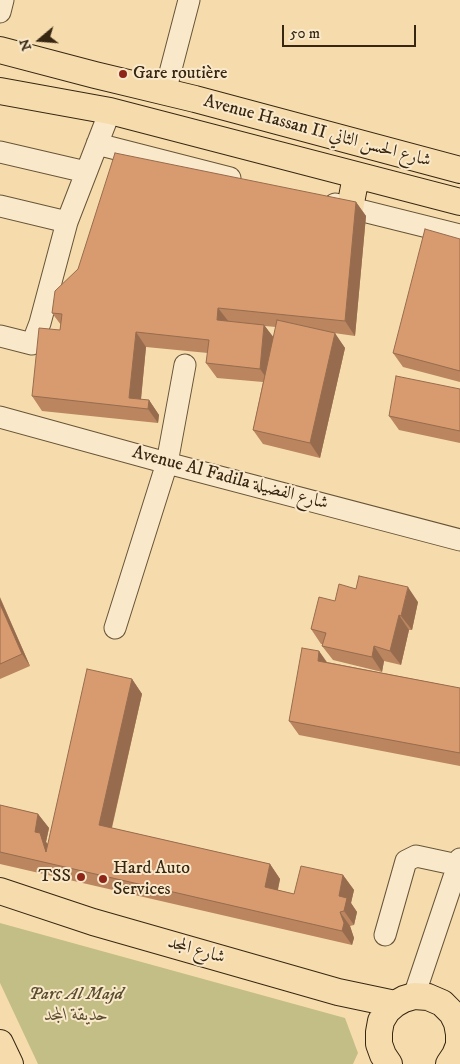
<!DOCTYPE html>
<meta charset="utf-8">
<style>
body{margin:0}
#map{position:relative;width:460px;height:1064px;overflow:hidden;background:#f6dcad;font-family:"IM FELL DW Pica",serif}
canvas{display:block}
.north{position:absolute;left:15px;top:15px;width:50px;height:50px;-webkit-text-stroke:4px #f9e8ca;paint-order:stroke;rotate:252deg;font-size:14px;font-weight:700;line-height:20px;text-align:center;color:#372611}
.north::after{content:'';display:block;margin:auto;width:18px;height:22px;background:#372611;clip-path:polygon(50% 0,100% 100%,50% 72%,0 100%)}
.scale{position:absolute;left:282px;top:25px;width:134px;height:22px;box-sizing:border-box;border:2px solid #372611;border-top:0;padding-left:6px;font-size:15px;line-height:18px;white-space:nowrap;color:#372611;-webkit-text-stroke:4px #f9e8ca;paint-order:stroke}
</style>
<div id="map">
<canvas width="460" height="1064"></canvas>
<div class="north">N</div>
<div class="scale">50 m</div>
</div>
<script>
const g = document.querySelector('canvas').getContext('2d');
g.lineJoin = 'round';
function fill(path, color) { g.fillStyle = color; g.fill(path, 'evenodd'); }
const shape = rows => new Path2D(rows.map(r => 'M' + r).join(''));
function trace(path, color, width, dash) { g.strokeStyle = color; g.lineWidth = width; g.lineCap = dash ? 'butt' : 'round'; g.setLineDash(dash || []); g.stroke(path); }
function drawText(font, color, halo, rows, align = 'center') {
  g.font = font + ' "IM FELL DW Pica",Amiri,serif'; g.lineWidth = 4; g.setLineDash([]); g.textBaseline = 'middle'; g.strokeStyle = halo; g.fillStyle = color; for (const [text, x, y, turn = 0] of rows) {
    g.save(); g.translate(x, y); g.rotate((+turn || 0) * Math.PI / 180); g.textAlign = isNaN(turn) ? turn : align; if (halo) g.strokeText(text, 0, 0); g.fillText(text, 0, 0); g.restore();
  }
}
const green = shape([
 [0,923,345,1018,358,1053,353,1064,38,1064,0,983]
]);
const minor = shape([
 [0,12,3,0],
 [165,92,189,0],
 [97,144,230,178],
 [0,152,86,172],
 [335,204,460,235],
 [0,206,67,222],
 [0,336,32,344,40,323,67,222,110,111],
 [0,417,167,463,460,540],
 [115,628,167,463,185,365],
 [385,935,406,861,416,856,458,865],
 [414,996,460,859]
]);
const major = shape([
 [0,50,95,75,195,99,460,170],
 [0,91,110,111,460,202],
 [350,208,356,176],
 [0,891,93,922,338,992,395,1004],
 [0,1043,10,1064],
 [389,1064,383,1055,379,1044,379,1032,381,1021,387,1011,395,1004,404,999,414,996,428,997,442,1003,452,1013,457,1023,459,1034,459,1045,455,1055,449,1064]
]);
const wall = shape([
 [356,202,366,216,355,336,334,333,345,348,320,458,263,444,253,430,263,382,217,378,206,363,208,353,146,347,141,400,149,400,159,415,158,423,42,411,32,396,60,330,61,325,52,313],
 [265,326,276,327,273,338],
 [460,239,460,382,403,367,393,353],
 [460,389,460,443,399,430,389,416],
 [356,589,418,602,412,630,409,630,401,665,384,661,382,672,333,660,322,646,323,644,321,644,311,629,335,601],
 [0,597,30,666,0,679],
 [319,651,327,662,460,688,460,766,299,735,289,721],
 [132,679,142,694,112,828,270,864,280,879,278,890,294,894,343,875,354,890,351,903,357,912,354,925,350,926,354,938,352,945,0,864,0,805,38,814,49,828,46,842,48,844]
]);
const shadedWall = shape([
 [356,202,366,216,355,336,345,321],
 [218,308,229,322,217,320],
 [264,325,275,339,270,383,260,369],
 [136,332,146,347,140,408,129,398],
 [335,333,345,348,320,458,310,443],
 [149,400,159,415,158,423,148,409],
 [408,587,418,602,412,630,401,616],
 [0,597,0,598,30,666,22,654,0,604],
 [399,615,409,630,401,665,390,651],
 [374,646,384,661,382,672,372,657],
 [319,651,329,666,318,661],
 [132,679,142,694,109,839,99,825],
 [38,814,49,828,46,842,50,847,46,852,35,832],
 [270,864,280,879,275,902,265,887],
 [343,875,354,890,351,903,357,912,354,925,344,911,339,896],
 [340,912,350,926,354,938,352,945,342,931]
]);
const building = shape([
 [115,153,356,202,345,321,218,308,217,320,264,325,260,369,206,363,209,340,136,332,129,398,149,400,148,409,32,396,39,328,60,330,62,314,52,313,55,291,78,269,115,153],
 [425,229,460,239,460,371,393,353,425,229],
 [277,320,335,333,310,443,253,430,277,320],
 [396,376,460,389,460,431,389,416,396,376],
 [359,576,408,587,401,616,399,615,390,651,374,646,372,657,322,646,326,633,311,629,319,597,335,601,339,584,356,589,359,576],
 [0,604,22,654,0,664,0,604],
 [302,648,319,651,318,661,460,688,460,753,289,721,302,648],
 [87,669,132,679,99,825,270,864,265,887,294,894,301,866,343,875,339,896,347,898,344,911,340,912,344,923,342,931,0,852,0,805,38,814,35,832,40,833,46,852,87,669]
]);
const markers = [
 [123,74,5,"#8f2418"],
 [81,877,5,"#8f2418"],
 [103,879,5,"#8f2418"]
];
const poiNames = [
 ["Gare routière",133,74],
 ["Hard Auto",113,869],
 ["Services",113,890],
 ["TSS",71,877,"right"]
];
const streetNames = [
 ["Avenue Hassan II شارع الحسن الثاني",317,132,15],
 ["Avenue Al Fadila شارع الفضيلة",230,479,15],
 ["شارع المجد",196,951,16]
];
const parkNames = [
 ["Parc Al Majd",76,995],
 ["حديقة المجد",76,1016]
];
fill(green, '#c3be85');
trace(minor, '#675438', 23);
trace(major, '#372611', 28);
trace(minor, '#f9e8ca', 21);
trace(major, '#f6dcad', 26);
fill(wall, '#ba855f');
fill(shadedWall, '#976c4e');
fill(building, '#d89b6f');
trace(building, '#976c4e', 1);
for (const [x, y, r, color] of markers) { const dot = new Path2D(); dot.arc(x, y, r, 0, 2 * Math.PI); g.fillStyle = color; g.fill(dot); trace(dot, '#f9e8ca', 2); }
drawText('18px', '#372611', '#f9e8ca', poiNames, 'left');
drawText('18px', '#372611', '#f9e8ca', streetNames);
drawText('italic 18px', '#5a4c2e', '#f9e8ca', parkNames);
</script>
